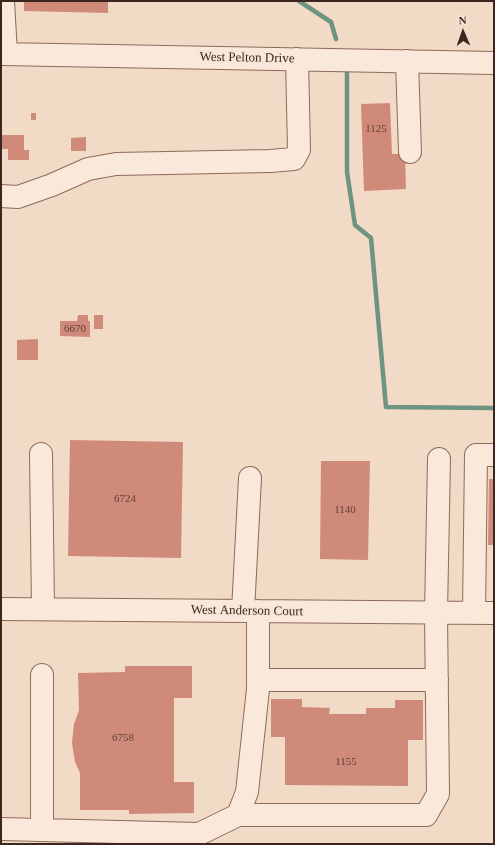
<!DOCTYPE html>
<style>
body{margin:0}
#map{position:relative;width:495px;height:845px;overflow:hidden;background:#f1dac6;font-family:"Times New Roman",serif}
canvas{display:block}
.frame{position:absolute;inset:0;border:2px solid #3c261f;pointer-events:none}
.north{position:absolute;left:443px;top:12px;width:40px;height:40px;-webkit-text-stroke:3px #f7e6d6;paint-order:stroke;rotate:358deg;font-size:11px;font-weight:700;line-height:16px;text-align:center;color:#3c261f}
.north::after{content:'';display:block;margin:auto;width:14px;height:18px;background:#3c261f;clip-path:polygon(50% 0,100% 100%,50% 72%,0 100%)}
</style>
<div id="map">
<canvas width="495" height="845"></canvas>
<div class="frame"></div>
<div class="north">N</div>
</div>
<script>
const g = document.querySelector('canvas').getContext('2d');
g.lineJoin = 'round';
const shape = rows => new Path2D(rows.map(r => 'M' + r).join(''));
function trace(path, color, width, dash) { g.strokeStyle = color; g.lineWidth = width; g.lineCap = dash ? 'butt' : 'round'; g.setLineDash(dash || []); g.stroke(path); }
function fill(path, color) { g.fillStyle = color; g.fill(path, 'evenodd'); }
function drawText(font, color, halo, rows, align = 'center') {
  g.font = font + ' "Times New Roman",serif'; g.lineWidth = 3; g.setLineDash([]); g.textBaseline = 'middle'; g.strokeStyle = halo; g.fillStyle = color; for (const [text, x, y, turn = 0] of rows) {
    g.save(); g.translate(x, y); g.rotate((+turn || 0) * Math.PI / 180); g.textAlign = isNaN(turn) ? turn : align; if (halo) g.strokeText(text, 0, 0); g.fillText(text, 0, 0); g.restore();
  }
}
const stream = shape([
 [299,1,331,22,336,39],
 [347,72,347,172,355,225,371,238,386,407,494,408]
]);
const building = shape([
 [24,1,108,1,108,13,24,11],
 [390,103,392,154,405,154,406,189,364,191,361,104],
 [31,113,36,113,36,120,31,120],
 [1,135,24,135,24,150,29,150,29,160,8,160,8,149,1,149],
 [86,137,86,151,71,151,71,138],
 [78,315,88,315,88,321,90,321,90,337,60,336,60,321,77,321],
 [94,315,103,315,103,329,94,329],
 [38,339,38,360,17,360,17,340],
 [70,440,183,442,181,558,68,556],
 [321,461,370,461,368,560,320,559],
 [489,479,494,479,494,545,488,545],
 [125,666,192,666,192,698,174,698,174,782,194,782,194,813,129,814,129,810,80,810,80,773,75,762,72,743,74,724,79,710,78,673,125,672],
 [271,699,302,699,302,707,330,708,329,714,366,714,366,708,395,708,395,700,423,700,423,740,408,740,408,786,285,785,285,737,271,737]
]);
const minor = shape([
 [3,1,6,54],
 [1,54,494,63],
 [407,61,410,152],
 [1,196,18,197,52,185,88,169,116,164,270,161,294,159,299,150,297,59],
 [41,454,43,609],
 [1,609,494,613],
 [243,611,250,478],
 [474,613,476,455,494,455],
 [42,675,42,830],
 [258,680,437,680],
 [238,815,426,815,438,794,436,613,439,459],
 [1,829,199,834,238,815,247,792,258,689,258,611]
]);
const numberNames = [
 ["1125",376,129],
 ["6670",75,329],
 ["6724",125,499],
 ["1140",345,510],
 ["6758",123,738],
 ["1155",346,762]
];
const streetNames = [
 ["West Pelton Drive",247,58,1],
 ["West Anderson Court",247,611,1]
];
trace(stream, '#6d9381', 4.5);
fill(building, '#d08a7a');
trace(minor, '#8d6a5a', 24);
trace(minor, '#fae9da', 22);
drawText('11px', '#613f36', null, numberNames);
drawText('13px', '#3c261f', '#f7e6d6', streetNames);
</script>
